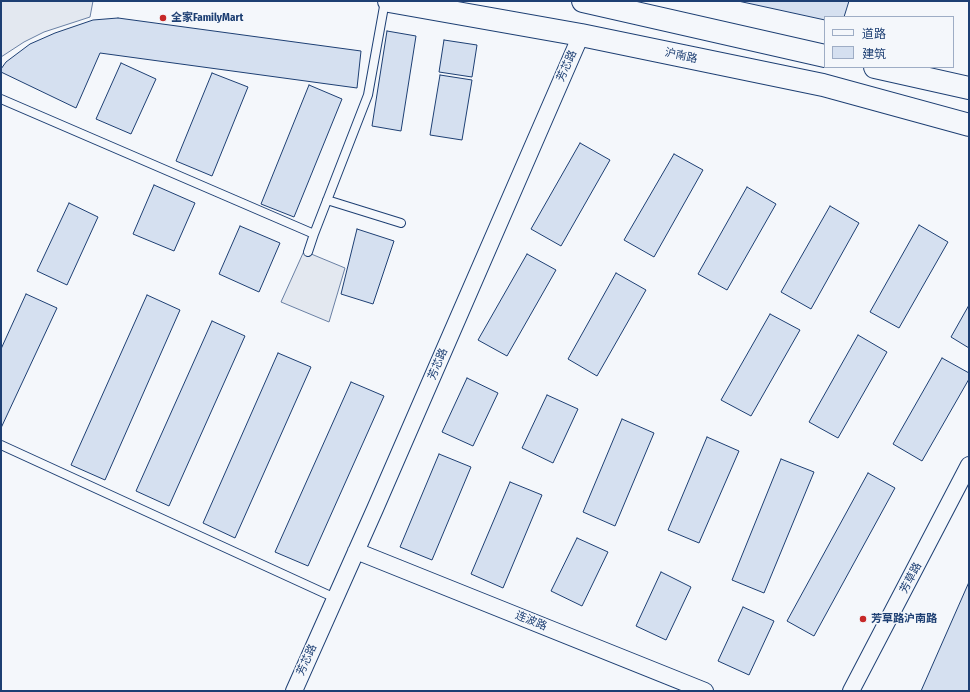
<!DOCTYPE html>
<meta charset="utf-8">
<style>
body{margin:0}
#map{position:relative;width:970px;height:692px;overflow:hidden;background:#f4f7fb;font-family:"Fira Sans Condensed","Noto Sans SC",sans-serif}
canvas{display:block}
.frame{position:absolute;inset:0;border:2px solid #1d3f73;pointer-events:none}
.legend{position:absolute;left:824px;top:16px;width:130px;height:52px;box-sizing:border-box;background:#f4f7fb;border:1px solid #9eadc5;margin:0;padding:5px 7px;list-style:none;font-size:12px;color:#1d3f73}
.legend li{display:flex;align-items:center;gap:8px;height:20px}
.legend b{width:20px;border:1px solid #9eadc5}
</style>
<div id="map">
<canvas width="970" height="692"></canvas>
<div class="frame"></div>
<ul class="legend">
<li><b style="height:5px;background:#f4f7fb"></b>道路</li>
<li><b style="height:11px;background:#d5e0f0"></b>建筑</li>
</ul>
</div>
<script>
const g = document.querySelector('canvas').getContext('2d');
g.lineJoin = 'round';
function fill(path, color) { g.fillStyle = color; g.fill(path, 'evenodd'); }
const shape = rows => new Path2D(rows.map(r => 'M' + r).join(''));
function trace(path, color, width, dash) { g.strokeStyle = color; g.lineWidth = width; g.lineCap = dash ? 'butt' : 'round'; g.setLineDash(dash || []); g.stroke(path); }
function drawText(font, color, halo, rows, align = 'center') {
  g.font = font + ' "Fira Sans Condensed","Noto Sans SC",sans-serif'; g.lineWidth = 3; g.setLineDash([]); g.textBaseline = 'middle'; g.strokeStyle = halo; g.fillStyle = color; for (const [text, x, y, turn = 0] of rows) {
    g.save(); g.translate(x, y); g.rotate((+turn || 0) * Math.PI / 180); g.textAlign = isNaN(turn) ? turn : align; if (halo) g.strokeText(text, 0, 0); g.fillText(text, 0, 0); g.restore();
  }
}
const parking = shape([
 [1,1,93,1,90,17,44,32,24,42,1,57,1,1],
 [304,251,345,268,329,322,281,302,304,251]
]);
const building = shape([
 [738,1,849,1,844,17,825,17,825,20,738,1],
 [118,18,361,51,357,88,100,53,76,108,1,72,1,69,6,62,30,44,55,33,93,20,118,18],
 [387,31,416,36,401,131,372,126,387,31],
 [444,40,477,45,472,77,439,72,444,40],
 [121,63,156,79,131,134,96,119,121,63],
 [212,73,248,87,212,176,176,161,212,73],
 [440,75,472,80,462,140,430,135,440,75],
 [309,85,342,99,294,217,261,204,309,85],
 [580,143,610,160,561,246,531,229,580,143],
 [674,154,703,170,654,257,624,240,674,154],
 [154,185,195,203,174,251,133,234,154,185],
 [747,187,776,204,727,290,698,274,747,187],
 [69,203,98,217,67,285,37,271,69,203],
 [830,206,859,223,811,309,781,292,830,206],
 [919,225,948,242,899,328,870,312,919,225],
 [240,226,280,243,259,292,219,274,240,226],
 [357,229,394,241,373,304,341,294,357,229],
 [527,254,556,270,507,356,478,340,527,254],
 [616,273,646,290,597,376,568,359,616,273],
 [26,294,57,308,1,428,1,349,26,294],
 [147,295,180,310,105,480,71,465,147,295],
 [969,305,969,348,951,337,969,305],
 [770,314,800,330,751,416,721,400,770,314],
 [212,321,245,336,169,506,136,491,212,321],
 [858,335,887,352,838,438,809,422,858,335],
 [278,353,311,367,235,538,203,523,278,353],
 [942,358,969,373,969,379,922,461,893,444,942,358],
 [467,378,498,393,473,446,442,432,467,378],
 [351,382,384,396,308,566,275,552,351,382],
 [547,395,578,409,553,463,522,448,547,395],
 [622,419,654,433,615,526,583,512,622,419],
 [707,437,739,451,699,543,668,530,707,437],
 [439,454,471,467,432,560,400,547,439,454],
 [781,459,814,472,764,593,732,580,781,459],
 [868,473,895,488,814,636,787,621,868,473],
 [510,482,542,495,503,588,471,574,510,482],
 [577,538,608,552,582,606,551,591,577,538],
 [661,572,691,587,666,640,636,626,661,572],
 [969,582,969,691,921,691,969,582],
 [743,607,774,621,749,675,718,661,743,607]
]);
const lane = shape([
 [1,99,314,234,368,95,385,1],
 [327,200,401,223],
 [308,252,314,234],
 [1,445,335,598]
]);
const street = shape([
 [356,551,705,691],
 [294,691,375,509,581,35],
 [851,691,969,465]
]);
const primary = shape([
 [389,1,581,35,823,85,969,125],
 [583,1,825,56],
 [875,67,969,88]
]);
const markers = [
 [163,18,4,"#c62828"],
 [863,619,4,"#c62828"]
];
const poiNames = [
 ["全家FamilyMart",171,18],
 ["芳草路沪南路",871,619]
];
const streetNames = [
 ["沪南路",681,56,12],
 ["芳芯路",567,66,-66],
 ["芳芯路",438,364,-67],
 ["芳草路",911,578,-62],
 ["连波路",531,621,22],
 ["芳芯路",307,660,-66]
];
fill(parking, '#e3e8f0');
trace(parking, '#687fa3', 1);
fill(building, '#d5e0f0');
trace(building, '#1d3f73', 1);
trace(lane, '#1d3f73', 10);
trace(street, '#1d3f73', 18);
trace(primary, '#1d3f73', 24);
trace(lane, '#f4f7fb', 8);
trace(street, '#f4f7fb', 16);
trace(primary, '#f4f7fb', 22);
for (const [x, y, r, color] of markers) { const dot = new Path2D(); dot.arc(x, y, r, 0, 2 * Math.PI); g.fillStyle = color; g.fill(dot); trace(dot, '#f4f7fb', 1.5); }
drawText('bold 11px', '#1d3f73', '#f4f7fb', poiNames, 'left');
drawText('11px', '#1d3f73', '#f4f7fb', streetNames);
</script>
